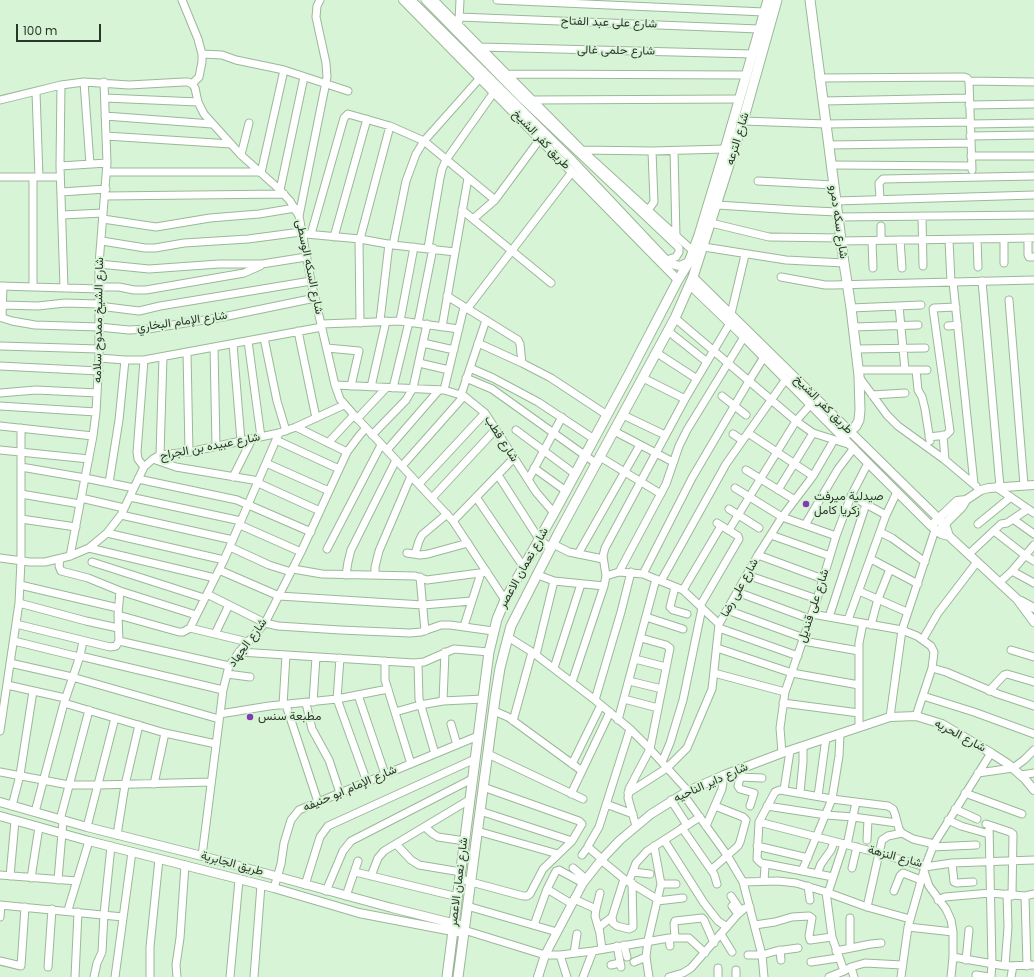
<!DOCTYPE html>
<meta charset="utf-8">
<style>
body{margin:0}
#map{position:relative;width:1034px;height:977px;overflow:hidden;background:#d8f4d6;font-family:Poppins,sans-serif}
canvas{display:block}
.scale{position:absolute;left:16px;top:24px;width:85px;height:18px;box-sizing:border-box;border:2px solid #2b362b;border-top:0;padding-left:5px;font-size:12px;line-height:14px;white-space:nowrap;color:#2b362b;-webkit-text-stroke:3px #d8f4d6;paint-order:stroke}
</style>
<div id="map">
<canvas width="1034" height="977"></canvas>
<div class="scale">100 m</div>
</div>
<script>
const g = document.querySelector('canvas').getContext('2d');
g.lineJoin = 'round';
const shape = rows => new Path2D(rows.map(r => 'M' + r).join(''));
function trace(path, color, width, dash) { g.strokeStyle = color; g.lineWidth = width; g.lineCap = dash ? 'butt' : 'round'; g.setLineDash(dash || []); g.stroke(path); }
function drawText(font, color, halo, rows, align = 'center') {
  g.font = font + ' Poppins,Vazirmatn,sans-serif'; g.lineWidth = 4; g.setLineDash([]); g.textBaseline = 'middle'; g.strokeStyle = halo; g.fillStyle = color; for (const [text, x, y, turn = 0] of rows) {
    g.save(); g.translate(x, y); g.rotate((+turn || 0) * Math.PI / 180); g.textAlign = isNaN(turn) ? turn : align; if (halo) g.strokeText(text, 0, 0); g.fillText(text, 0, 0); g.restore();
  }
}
const minor = shape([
 [182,0,198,39,202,54,202,62,199,77,192,84],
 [425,0,523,100,679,248,679,252,676,257,666,260],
 [434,0,582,150,693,251],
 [497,0,764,12],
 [459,17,759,29],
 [459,21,460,0],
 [480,47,752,54],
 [202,54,222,55,236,60,284,70,348,91],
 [507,74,746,75],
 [819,78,964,77,967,78,969,81,1034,82],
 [969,81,972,170],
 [84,82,90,164],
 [61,85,60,166,64,288],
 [36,92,39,177],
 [105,98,198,102],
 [0,100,61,85,84,82,129,85,184,82,188,82,192,84,195,88,198,102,204,114,241,155,280,190,290,201,299,216,311,281,335,385,340,399,354,415,453,521,505,600],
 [530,100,739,99],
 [823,101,969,98],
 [969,105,1034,104],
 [105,116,212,124],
 [743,121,826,124,970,122],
 [970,124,1034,123],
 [106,136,231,144],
 [970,136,1034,135],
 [829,145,971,143],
 [582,150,652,151,725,149],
 [674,151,676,236],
 [241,155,249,123],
 [971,156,1034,156],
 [831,165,971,166],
 [60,166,107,163],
 [107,172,259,172],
 [261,173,284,70],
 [0,177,60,177],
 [33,177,33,287],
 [758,181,833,185],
 [280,190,304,77],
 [61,192,106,189],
 [105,196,284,194],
 [880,199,879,183,883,179,1034,176],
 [836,201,1034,195],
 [717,205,795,210,837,212],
 [462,210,551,283],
 [648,210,654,202,652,151],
 [62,215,103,213],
 [299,216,327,77,326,63,316,17,317,6,320,0],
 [922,216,923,266],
 [838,217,1034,215],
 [103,219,156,227,210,218,259,214,295,208],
 [473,219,495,200,540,139],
 [711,223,769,237,841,238],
 [306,234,360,239,393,245,455,252],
 [311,234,344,118,348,114,390,126,424,141,495,200],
 [334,237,367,119],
 [1028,238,1028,255,1029,257,1034,257],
 [359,239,360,323],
 [360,239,390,126],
 [977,239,978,267],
 [1004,239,1004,263],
 [881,240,881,226],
 [900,240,902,268],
 [949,240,951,282],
 [102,241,145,248,155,248,184,243,248,239,301,232],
 [841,241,1034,238],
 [872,241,873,268],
 [393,245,406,181,416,154,424,141,480,78],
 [704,247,786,260,844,263],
 [428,248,440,178,442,169,446,160,494,92],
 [99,264,149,269,219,264,262,264,306,257],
 [781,277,825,285,833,285,1034,280],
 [982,281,1000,487],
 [953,282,974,484],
 [0,286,99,289],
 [99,287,119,287,134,290,146,290,244,273,260,266],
 [447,296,518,340,520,344,522,363],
 [1009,300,1024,485],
 [2,305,38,306,65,303,99,304],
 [99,306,139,311,160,306,311,281],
 [899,306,905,370],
 [851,308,921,305],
 [467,309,572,172],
 [731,314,745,255],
 [0,317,12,321,35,325,99,327,129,330,148,329,223,317,315,298],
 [2,318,3,286],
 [675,318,796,421,813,433,851,445],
 [380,321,389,244],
 [400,321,414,247],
 [418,323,433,248],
 [322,324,400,321,459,329],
 [948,326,958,325],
 [442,327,468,178],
 [853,327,918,325],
 [298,331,316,418],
 [668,331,707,362],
 [264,338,277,401,286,431],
 [248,341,261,437],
 [423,343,454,350],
 [478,343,522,363,551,378,607,415],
 [233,344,241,441],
 [0,346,99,349],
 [214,347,216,446],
 [327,348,359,351,351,386],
 [856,349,925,348],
 [187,352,189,452],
 [657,353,697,379],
 [99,358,125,360,144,360,322,327],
 [419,363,449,370],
 [0,366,99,371],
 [470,368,493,378,538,402,594,439],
 [858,370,927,370],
 [916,370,918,390,922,397,925,409,930,441],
 [859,377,887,415,898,426,945,460,976,486],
 [466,378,492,389,597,464],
 [643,378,685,399],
 [335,385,444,390,464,396,485,413,536,492,554,513],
 [371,387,386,321],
 [393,388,409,322],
 [444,390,464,307],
 [0,393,36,390,97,393],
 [461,395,486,320],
 [872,395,905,393],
 [722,396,746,415],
 [0,406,96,412],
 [623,415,665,435],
 [357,419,386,388],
 [0,426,93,436],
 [296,427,347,452],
 [516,430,575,474],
 [614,431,673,462],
 [748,433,813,476],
 [733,434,742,440],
 [372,435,406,400,413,388,427,324],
 [943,435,945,460],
 [929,437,946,435,950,431,933,309,934,308,956,307],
 [276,440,339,469],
 [328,443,354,415],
 [0,450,89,459],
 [387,450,439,390],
 [160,455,163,357],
 [600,457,661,494],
 [153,459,176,467,259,481],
 [266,463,329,491],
 [402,466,464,396],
 [21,467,85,478,134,488],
 [144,467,138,459,137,452,144,360],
 [534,468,566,491],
 [746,470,795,500],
 [498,475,539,539,551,548],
 [233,477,252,439],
 [138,479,237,500,311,532],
 [528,480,562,417],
 [109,483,119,420,125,360],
 [258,483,320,511],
 [419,484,485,413],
 [996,487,1034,513],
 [735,488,782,517,836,536],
 [778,490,813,433],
 [21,494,80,504],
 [851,496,886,515],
 [130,497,241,521],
 [476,497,523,566],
 [81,498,124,508],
 [432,498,496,429],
 [729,509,759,528],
 [121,515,233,540],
 [21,519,76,527],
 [1013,519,1034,534],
 [453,521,514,458],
 [978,524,1011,497],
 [240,525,301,552],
 [805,525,838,469,854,448],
 [729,530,796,421,811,404],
 [994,531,1026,556,1034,561],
 [880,532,892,538,925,562],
 [107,533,224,560],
 [771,535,830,556],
 [553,544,569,552,603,559],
 [230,547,269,565,291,572],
 [89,548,215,578],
 [327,549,381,445],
 [407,553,420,555,428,554,468,543],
 [415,554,419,541,422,535,447,514],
 [578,554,640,445],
 [969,554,1001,524,1007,523,1028,509],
 [758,555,823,579],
 [70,556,93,436,96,412,99,358,99,264,107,163,104,82],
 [0,558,30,562,45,562,70,556,89,548,107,533,121,515,144,467,153,459,160,455,189,452,279,433,296,427,344,405],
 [871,559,918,584],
 [60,560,59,566,61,571,88,578,120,591,196,615],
 [92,562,204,598],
 [293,569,322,574,415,576,427,580,487,572],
 [219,570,279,596,423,605,472,601],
 [1012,571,1034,583],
 [619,572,666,484,679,446,687,430,744,337],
 [643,574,692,478,749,381,764,357],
 [346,575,348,562,351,550,396,460],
 [375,575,375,567,379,551,411,476],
 [538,575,554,581,604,586],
 [747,575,817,599],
 [606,576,619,572,643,574,683,590,719,624],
 [420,577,425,631],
 [661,581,726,464,786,379],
 [1000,582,1012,571,1034,545],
 [20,585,118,608],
 [675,587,670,607,673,610,687,614],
 [683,590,721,526],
 [859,591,907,612],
 [737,592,810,619],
 [207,594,265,623,278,626,340,630,410,633,421,632,441,625,450,625,493,631],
 [19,603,86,621,118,628],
 [700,606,739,539,738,536,717,523],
 [727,610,804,638],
 [812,614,902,630,917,636,931,646,934,652,932,668,916,716],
 [118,615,179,632,183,632,190,628],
 [646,617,683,629],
 [829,617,866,504],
 [848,620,886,515,897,492],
 [16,624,110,647,116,646,119,641],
 [871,625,878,599,890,569],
 [464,626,481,573],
 [190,628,224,560,279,433],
 [190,628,248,642],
 [719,628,798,656],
 [215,634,229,605],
 [508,637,532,652,595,700,630,729,650,749,688,791],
 [923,639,938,613,977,562],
 [14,641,79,657],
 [119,641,229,666],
 [119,641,118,615,120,591],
 [803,641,859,651],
 [717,648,792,673,859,685],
 [1011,650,1034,657],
 [239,652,414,663,424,662,454,649,489,652],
 [536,655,554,581],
 [80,656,223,690],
 [340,658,337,699,367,782],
 [635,659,666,667],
 [385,661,385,680,411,764],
 [10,663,72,677,219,719],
 [418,663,419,699,435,754],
 [554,668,581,584],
 [932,668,946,672,998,694,1034,706],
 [714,673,785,692],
 [227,674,250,677],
 [629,681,662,689],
 [572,682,604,586,606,576,603,556,605,548,685,399,730,323],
 [7,685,65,698],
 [989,691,1004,675,1007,674,1034,682],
 [358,695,385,774],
 [923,696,974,712,1034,734],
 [624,699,658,708],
 [595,700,621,612,631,572],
 [443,701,445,652],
 [313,702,316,657],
 [64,703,165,733,216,744],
 [306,703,312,729,329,760,340,793],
 [783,703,859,713],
 [283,705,286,655],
 [286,705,318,802],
 [494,711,508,717,582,771],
 [395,712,420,705,443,701,483,699],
 [220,714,269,706,337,699,388,689],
 [890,717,902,630,935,530],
 [618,720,656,579],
 [513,721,532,652],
 [451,724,457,745],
 [859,727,859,643,863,623],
 [0,731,19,603,21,561,21,428],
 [782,753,780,728,785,692,817,599,836,536,851,496,868,463],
 [488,754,583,799],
 [662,762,670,743,683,700,702,608],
 [572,764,601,705],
 [742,769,738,786,740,789,754,793,750,806],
 [0,772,69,785,98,785,211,782],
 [978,773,1013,768,1024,760,1034,750],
 [1021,775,1034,773],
 [740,777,762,778],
 [154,784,165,733],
 [784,790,790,751],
 [628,793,667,768,687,748,712,689,719,624,758,555,782,517,813,476,834,440],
 [800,793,803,762,803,746],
 [965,793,1022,814],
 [571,794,610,712],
 [683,794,727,855,743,882,762,955,764,977],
 [818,796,826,738],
 [671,800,687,825],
 [606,804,633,814],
 [12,806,20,775,33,691],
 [767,806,826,815,853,817,897,823],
 [955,809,977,819],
 [480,811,572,841],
 [35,812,64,703,80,656,83,641],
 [60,820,89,710],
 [948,820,961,826,989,834],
 [759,822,879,853,925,867,952,863,1034,860],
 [986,824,1010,832,1013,834,1012,896],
 [989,825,992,964,991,977],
 [636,826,628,798,629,789,650,749,670,648,666,645,641,638],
 [706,826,722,789,724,775],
 [87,827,115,718],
 [425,827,433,834,438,837,465,841],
 [682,828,714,874,717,884],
 [477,831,558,854],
 [117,835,125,785,139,725],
 [664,840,704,903,718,921,727,927],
 [867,840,868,819],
 [396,844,411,860,419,865,461,872],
 [847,845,856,802],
 [757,846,808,858],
 [932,847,976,845],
 [582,855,588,847],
 [202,856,220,714,223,690,229,666,239,652,265,623,301,552,347,452,359,436,366,428],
 [602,859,589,848,588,846,599,827,630,729],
 [601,860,624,879,657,899],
 [952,863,954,882,957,883,973,882],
 [766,864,761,863,757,859,759,822,775,792,780,790,832,799,888,806,893,809,895,814,899,829,902,833,913,839,934,844],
 [573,868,586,879],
 [852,868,857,847],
 [711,870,738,846,740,842,746,820,743,817,715,806],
 [802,871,832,799,839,756,840,734],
 [924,871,929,886,946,909,951,920,953,932,953,957,951,977],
 [355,872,458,897],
 [633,872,650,874],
 [817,874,821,864,831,850,834,842],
 [0,875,77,881],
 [10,876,15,821],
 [371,876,378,858,384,851,469,800],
 [31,878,39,827],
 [460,879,523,896,527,896,530,894,543,869,572,841,582,824,579,821,483,787],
 [58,880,63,821],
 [629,881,636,863,647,851,700,817],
 [764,881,765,866,767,864,833,877],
 [743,882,778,881,796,883,826,892,867,907,910,919],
 [661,884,676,884],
 [305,885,320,837,328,826,475,759],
 [808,886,810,900],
 [274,888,281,864,284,843,291,820,299,810,478,736],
 [547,889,572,904],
 [326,891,343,851,351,841,472,779],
 [894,891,900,876,903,873,921,880],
 [826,892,832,937,844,971],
 [828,893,844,844],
 [346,896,358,861],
 [731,896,741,911],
 [1025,896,1027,966],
 [574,899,596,909],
 [938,900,945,897,990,893,1025,896,1034,894],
 [657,901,683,898],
 [0,905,123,917],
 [467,906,557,932],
 [732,906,738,914],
 [867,907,882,840,888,836,902,833],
 [68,910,89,841],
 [0,917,1,905],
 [612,917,613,923,617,926,629,929,633,927,632,883],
 [850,918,850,948],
 [534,925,547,889,556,871,559,870,583,883],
 [755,925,775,922,792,917,809,916,812,918,809,936,810,940,832,937],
 [908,927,953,932],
 [464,930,545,955,560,955,593,951,669,938,689,938,705,953],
 [599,930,595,916,596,909,600,893],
 [721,934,732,952],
 [675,937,674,924,675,921,702,918,704,920,714,943],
 [669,938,670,946],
 [624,945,627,957],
 [617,946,621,967],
 [602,949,599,927,612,917,624,879],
 [780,950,781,960],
 [836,951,871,944,881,943],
 [574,953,577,934],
 [560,955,567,977],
 [748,955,762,955,776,951,798,948],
 [953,957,1005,966,1034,965],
 [966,960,969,930],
 [0,961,21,966,25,907],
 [634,962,646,957],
 [811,962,838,958],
 [611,965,620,963],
 [1005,966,1008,927,1007,894],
 [48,967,52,909],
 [851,967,854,977],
 [736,970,736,977],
 [976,975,989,977],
 [75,977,78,912],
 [94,977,97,963,102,952,104,914,111,846],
 [115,977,132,852],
 [150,977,150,947,159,859],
 [177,977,176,965,180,938,185,865],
 [230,977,239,880],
 [254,977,261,885],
 [583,977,593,951],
 [649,977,646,957,648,940,661,884,654,846],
 [669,977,683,973,691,968,738,914,745,908,750,907],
 [718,977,718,968],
 [829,977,844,971,851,967,865,963,902,965],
 [901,977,908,927,925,867,934,844,991,753],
 [1011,977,1013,966]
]);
const tertiary = shape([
 [403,0,678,280],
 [411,0,568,156,666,260,675,265,680,266,689,262],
 [693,277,938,518,946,527,949,536],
 [690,285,744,337,868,463,931,526,941,534,949,536,1017,599,1034,622],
 [935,522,957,501,966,500],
 [941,528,962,507,966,500,981,490,989,488,1034,485],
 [1021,601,1034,608],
 [0,802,87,827,202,856,392,908,464,926],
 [0,816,89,841,274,888,359,913,463,933],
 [538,977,545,955,583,883,602,859,620,840,651,814,688,791,724,775,782,753,890,717,916,716,942,724,991,753,1008,764,1025,779,1034,790]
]);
const secondary = shape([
 [810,0,844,263,851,308,859,376,860,410,859,420,856,426,843,437],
 [447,977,489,652,497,619,505,600,554,513,628,376,678,280,689,262,699,235,725,149,768,0],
 [458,977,495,699,500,668,508,637,511,626,558,534,675,318,693,277,743,121,777,0]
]);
const markers = [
 [806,504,4,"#813cb0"],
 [250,717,4,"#813cb0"]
];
const streetNames = [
 ["شارع على عبد الفتاح",609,23,2],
 ["شارع حلمى غالى",616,51,1],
 ["شارع الترعه",738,139,-73],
 ["طريق كفر الشيخ",541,140,46],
 ["شارع سكه دمرو",838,222,82],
 ["شارع السكه الوسطى",309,267,78],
 ["شارع الشيخ ممدوح سلامه",99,320,-89],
 ["شارع الإمام البخاري",182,322,-8],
 ["طريق كفر الشيخ",823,405,45],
 ["شارع قطب",501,439,57],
 ["شارع عبيده بن الجراح",210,447,-11],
 ["شارع نعمان الاعصر",524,568,-61],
 ["شارع على رضا",740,588,-61],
 ["شارع على قنديل",814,606,-72],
 ["شارع الجهاد",248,643,-54],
 ["شارع الحريه",960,736,28],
 ["شارع داير الناحيه",711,783,-24],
 ["شارع الإمام ابو حنيفه",350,789,-23],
 ["شارع النزهة",895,857,15],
 ["طريق الجابرية",232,864,15],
 ["شارع نعمان الاعصر",459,882,-83]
];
const poiNames = [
 ["صيدلية ميرفت",814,497],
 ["زكريا كامل",814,511],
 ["مطبعة سنس",258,717]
];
trace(minor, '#9cb79a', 9);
trace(tertiary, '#9cb79a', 10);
trace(secondary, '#9cb79a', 11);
trace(minor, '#fff', 7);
trace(tertiary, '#fff', 8);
trace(secondary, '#fff', 9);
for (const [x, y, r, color] of markers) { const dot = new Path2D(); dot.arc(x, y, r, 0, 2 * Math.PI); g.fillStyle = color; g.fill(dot); trace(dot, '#d8f4d6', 1.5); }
drawText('12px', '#2b362b', '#d8f4d6', streetNames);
drawText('12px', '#2b362b', '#d8f4d6', poiNames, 'left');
</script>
